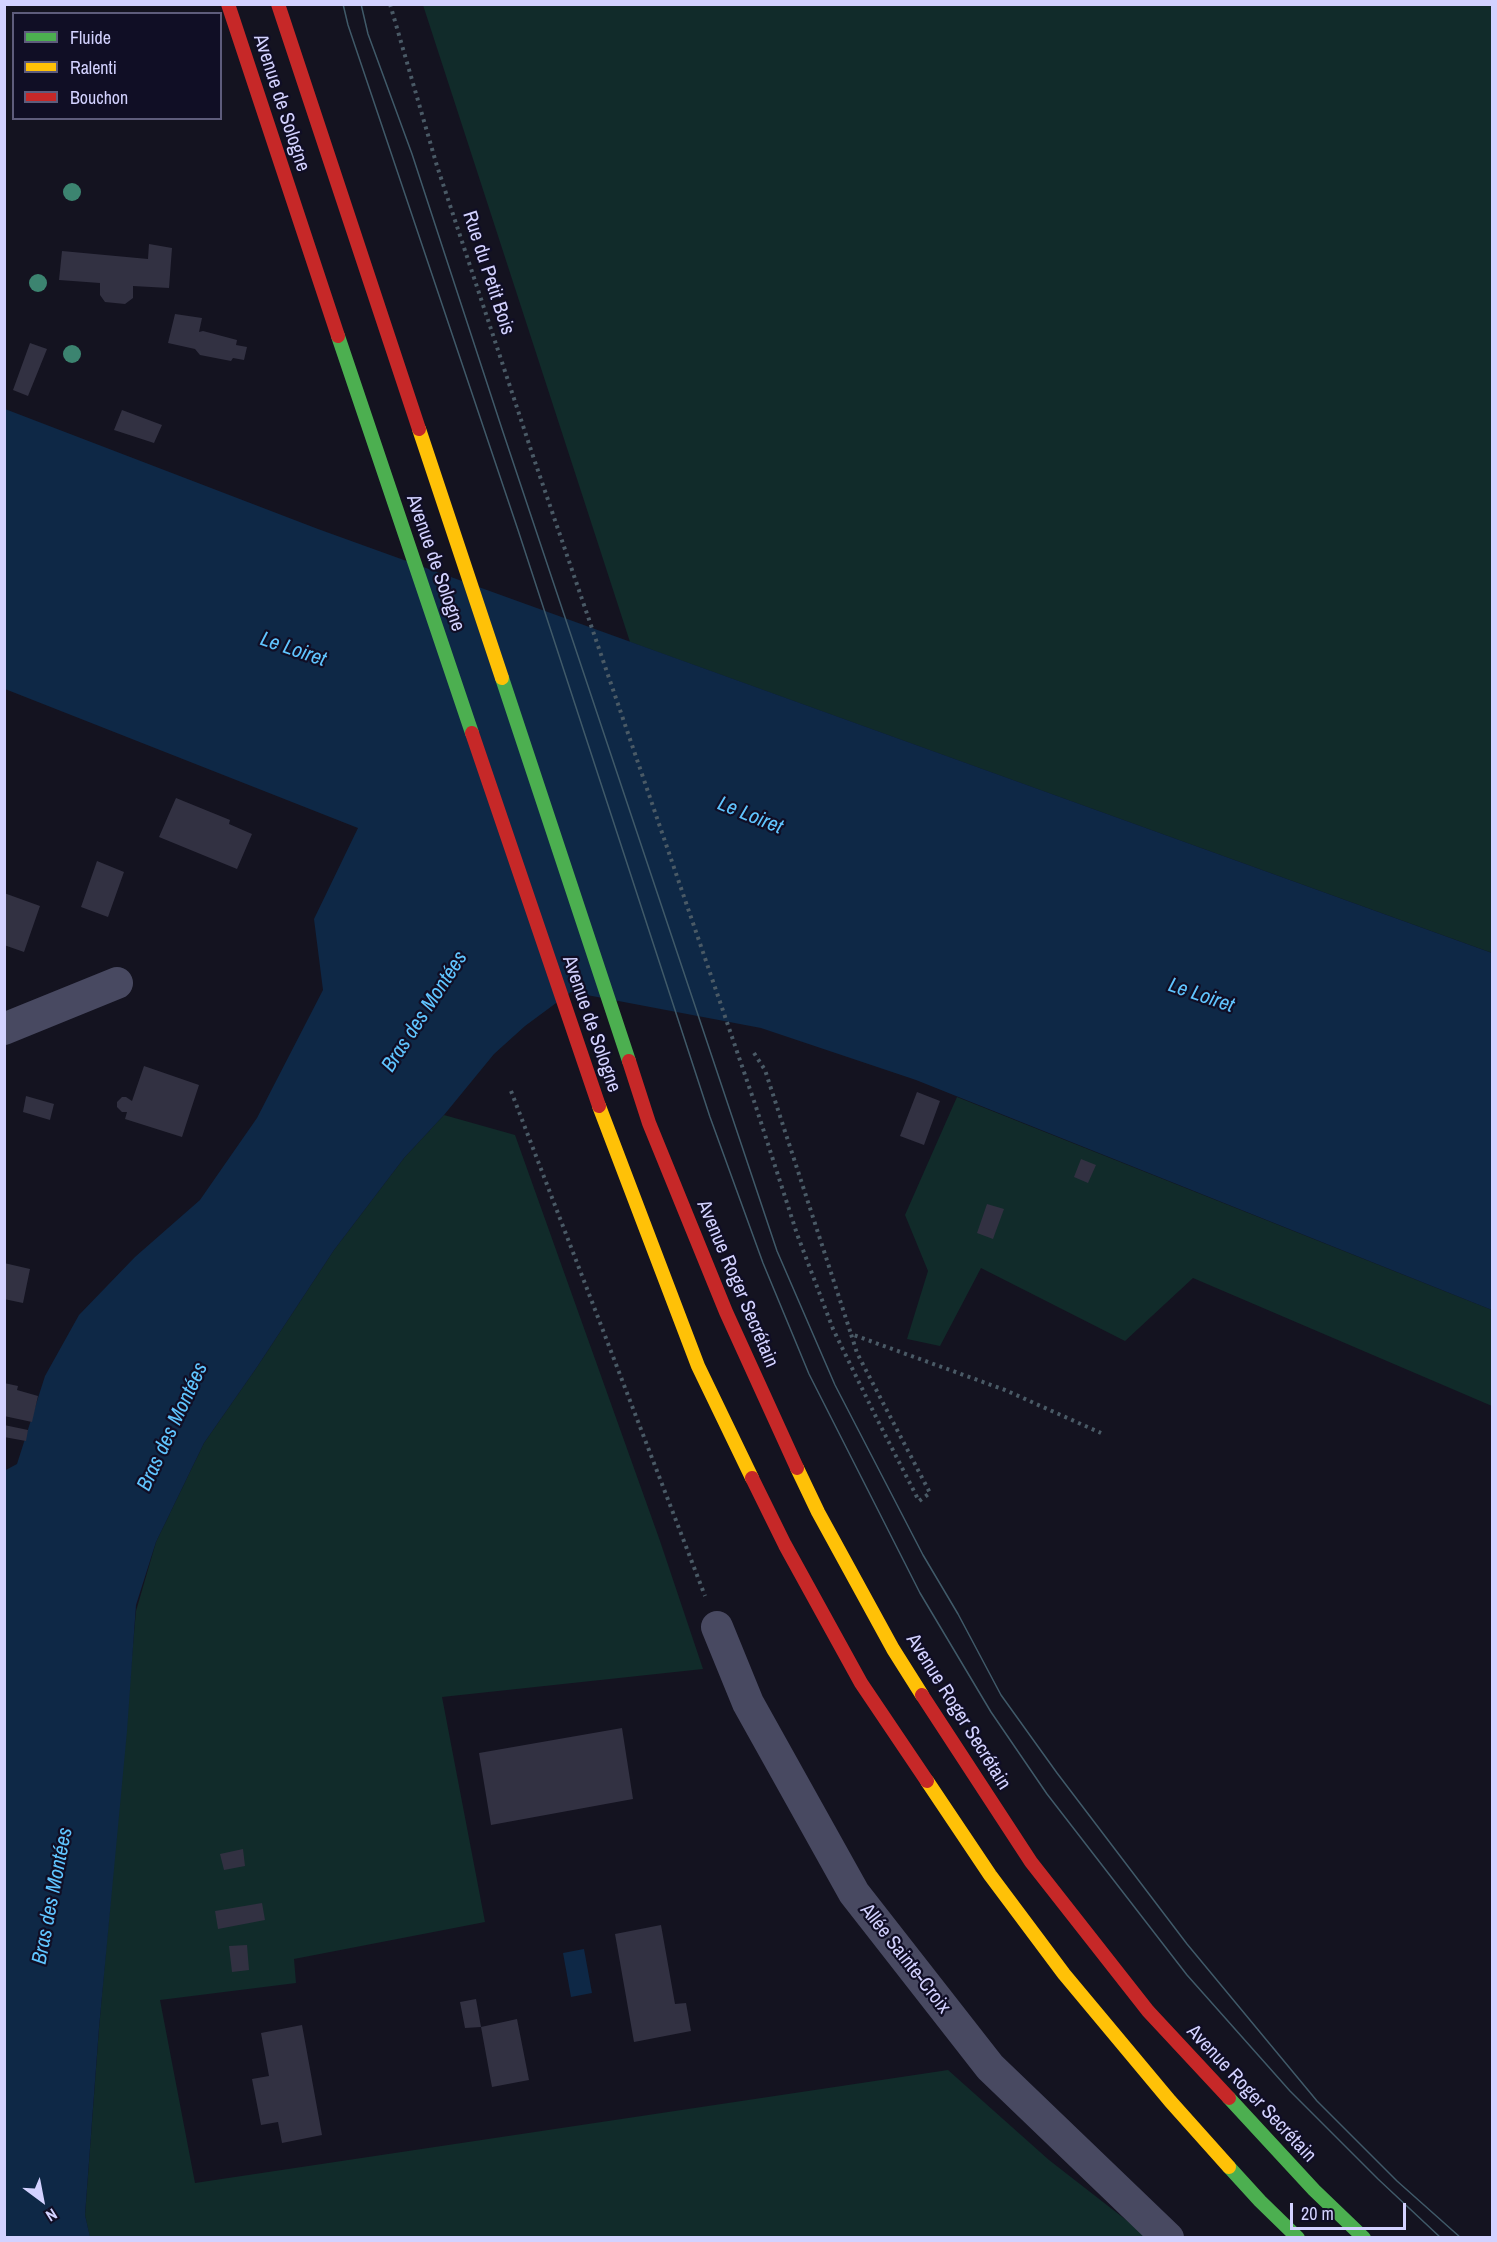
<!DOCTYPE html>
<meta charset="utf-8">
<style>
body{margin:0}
#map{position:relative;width:1497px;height:2242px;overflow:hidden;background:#141320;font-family:"Archivo Narrow",sans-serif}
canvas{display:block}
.frame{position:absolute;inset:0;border:6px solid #d3d2ff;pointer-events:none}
.legend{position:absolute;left:12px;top:12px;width:210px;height:108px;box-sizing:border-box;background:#100e25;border:2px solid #5e5c7c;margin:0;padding:8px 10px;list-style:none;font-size:18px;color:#d3d2ff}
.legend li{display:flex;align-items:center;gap:12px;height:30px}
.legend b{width:30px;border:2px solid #5e5c7c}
.north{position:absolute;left:12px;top:2170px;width:60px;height:60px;-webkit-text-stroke:4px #100e25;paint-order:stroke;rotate:148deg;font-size:16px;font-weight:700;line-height:24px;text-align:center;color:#d3d2ff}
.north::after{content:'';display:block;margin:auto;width:21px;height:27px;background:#d3d2ff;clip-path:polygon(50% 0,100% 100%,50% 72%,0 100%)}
.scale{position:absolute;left:1290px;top:2203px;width:116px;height:27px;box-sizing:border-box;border:3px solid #d3d2ff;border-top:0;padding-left:8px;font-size:18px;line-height:21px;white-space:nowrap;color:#d3d2ff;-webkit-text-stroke:4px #100e25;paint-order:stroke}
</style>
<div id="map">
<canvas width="1497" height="2242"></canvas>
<div class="frame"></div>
<ul class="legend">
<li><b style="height:8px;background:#4caf50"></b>Fluide</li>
<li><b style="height:8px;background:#ffc107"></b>Ralenti</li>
<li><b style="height:8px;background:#c62828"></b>Bouchon</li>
</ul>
<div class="north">N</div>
<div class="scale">20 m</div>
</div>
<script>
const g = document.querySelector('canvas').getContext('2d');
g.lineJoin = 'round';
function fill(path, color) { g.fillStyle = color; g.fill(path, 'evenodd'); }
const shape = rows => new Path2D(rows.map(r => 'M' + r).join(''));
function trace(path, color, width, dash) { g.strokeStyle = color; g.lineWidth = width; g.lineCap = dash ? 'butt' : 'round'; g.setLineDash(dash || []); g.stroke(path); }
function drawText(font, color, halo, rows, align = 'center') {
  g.font = font + ' "Archivo Narrow",sans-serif'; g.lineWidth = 4.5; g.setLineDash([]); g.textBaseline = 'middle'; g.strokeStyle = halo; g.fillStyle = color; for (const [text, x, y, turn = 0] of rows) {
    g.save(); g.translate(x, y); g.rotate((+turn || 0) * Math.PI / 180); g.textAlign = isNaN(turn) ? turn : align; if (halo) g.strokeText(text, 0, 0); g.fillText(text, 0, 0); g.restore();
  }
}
const green = shape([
 [423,5,1492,5,1492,953,630,642],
 [957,1097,1492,1310,1492,1406,1193,1278,1125,1341,981,1268,940,1346,907,1339,928,1271,905,1215],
 [444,1115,515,1135,660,1541,703,1669,442,1697,485,1922,294,1959,296,1983,160,2000,195,2183,948,2070,1049,2160,1148,2237,90,2238,85,2215,99,2028,136,1611,156,1542,204,1443,257,1367,334,1250,404,1158]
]);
const water = shape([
 [5,409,318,529,1492,953,1492,1310,916,1080,761,1028,571,992,525,1026,494,1054,444,1115,404,1158,334,1250,257,1367,204,1443,156,1542,136,1605,127,1731,99,2028,85,2215,90,2237,5,2237,4,1471,17,1464,45,1376,79,1315,135,1257,200,1200,257,1118,323,990,314,919,358,828,5,689],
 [584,1949,592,1993,571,1997,563,1953]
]);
const building = shape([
 [149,244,172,248,169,288,133,286,133,298,125,304,105,302,100,295,100,283,59,280,62,251,148,259],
 [175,314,202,318,199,332,203,331,237,340,236,345,247,347,244,360,233,358,231,361,200,355,195,349,168,343],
 [30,343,47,349,28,396,13,390],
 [122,410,162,425,154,443,114,430],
 [176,798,230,820,229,824,252,834,237,869,159,837],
 [97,861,124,872,108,917,81,907],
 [4,893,40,906,24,952,4,945],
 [144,1066,199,1085,182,1137,125,1119,127,1112,122,1112,117,1107,117,1102,122,1097,126,1097,132,1101],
 [917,1092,940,1101,924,1145,900,1136],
 [26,1096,54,1104,50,1120,23,1112],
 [1081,1159,1096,1165,1088,1183,1074,1177],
 [987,1204,1004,1209,993,1239,977,1233],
 [4,1263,30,1269,23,1303,4,1299],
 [4,1383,18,1386,17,1390,38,1396,32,1422,4,1416],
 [4,1425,28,1430,26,1441,4,1437],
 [622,1728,633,1799,491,1825,479,1753],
 [243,1849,245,1866,224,1870,220,1854],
 [262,1903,265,1920,218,1929,215,1911],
 [661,1925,675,2004,686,2003,691,2031,634,2042,615,1934],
 [247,1945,249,1970,232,1972,229,1946],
 [476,1999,481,2027,465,2028,460,2002],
 [517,2019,529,2080,492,2087,481,2027],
 [302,2025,322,2135,282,2143,278,2122,261,2125,252,2079,269,2076,261,2033]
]);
const path = shape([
 [390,4,437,166,534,459,756,1107,797,1234,833,1329,876,1417,919,1501,930,1493,857,1353,851,1334,1005,1390,1101,1433],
 [754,1053,765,1070,851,1334],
 [511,1091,705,1596]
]);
const street = shape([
 [4,1029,117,983],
 [717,1627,748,1703,854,1893,990,2067,1168,2238]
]);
const fast = shape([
 [338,336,472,733],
 [502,678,629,1061],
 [1229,2098,1314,2190,1364,2238],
 [1229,2167,1260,2201,1298,2238]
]);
const slow = shape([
 [419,429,502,678],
 [599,1106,698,1366,752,1478],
 [797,1468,818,1512,893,1649,922,1695],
 [927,1781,990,1875,1064,1974,1170,2101,1229,2167]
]);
const jam = shape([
 [228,4,338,336],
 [278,4,419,429],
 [472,733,599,1106],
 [629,1061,649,1123,726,1312,797,1468],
 [752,1478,785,1545,861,1683,927,1781],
 [922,1695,1031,1862,1148,2011,1229,2098]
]);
const tram = shape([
 [343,4,348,25,518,530,710,1117,763,1263,809,1374,920,1593,991,1712,1047,1794,1187,1975,1290,2091,1378,2179,1441,2238],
 [361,4,368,34,412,154,502,429,777,1251,835,1385,923,1555,958,1614,1001,1695,1057,1773,1187,1944,1317,2101,1397,2181,1461,2238]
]);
const trees = [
 [72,192],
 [38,283],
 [72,354]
];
const streetNames = [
 ["Avenue de Sologne",281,103,72],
 ["Rue du Petit Bois",488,273,72],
 ["Avenue de Sologne",435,563,71],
 ["Avenue de Sologne",591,1024,71],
 ["Avenue Roger Secrétain",737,1284,67],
 ["Avenue Roger Secrétain",958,1712,58],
 ["Allée Sainte-Croix",905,1959,52],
 ["Avenue Roger Secrétain",1251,2094,47]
];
const waterNames = [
 ["Le Loiret",293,650,19],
 ["Le Loiret",750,816,22],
 ["Le Loiret",1201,996,19],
 ["Bras des Montées",425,1012,-57],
 ["Bras des Montées",173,1427,-65],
 ["Bras des Montées",53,1896,-79]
];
fill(green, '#112b2a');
fill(water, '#0e2846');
fill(building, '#323142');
trace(path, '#4a5a66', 4, [3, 4.5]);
trace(street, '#484961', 32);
trace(fast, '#4caf50', 14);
trace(slow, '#ffc107', 14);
trace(jam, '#c62828', 14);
trace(tram, '#405a69', 1.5);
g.fillStyle = '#3c8470';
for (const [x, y] of trees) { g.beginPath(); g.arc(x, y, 9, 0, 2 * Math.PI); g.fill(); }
drawText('20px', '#d3d2ff', '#100e25', streetNames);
drawText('italic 21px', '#60c5ff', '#100e25', waterNames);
</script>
